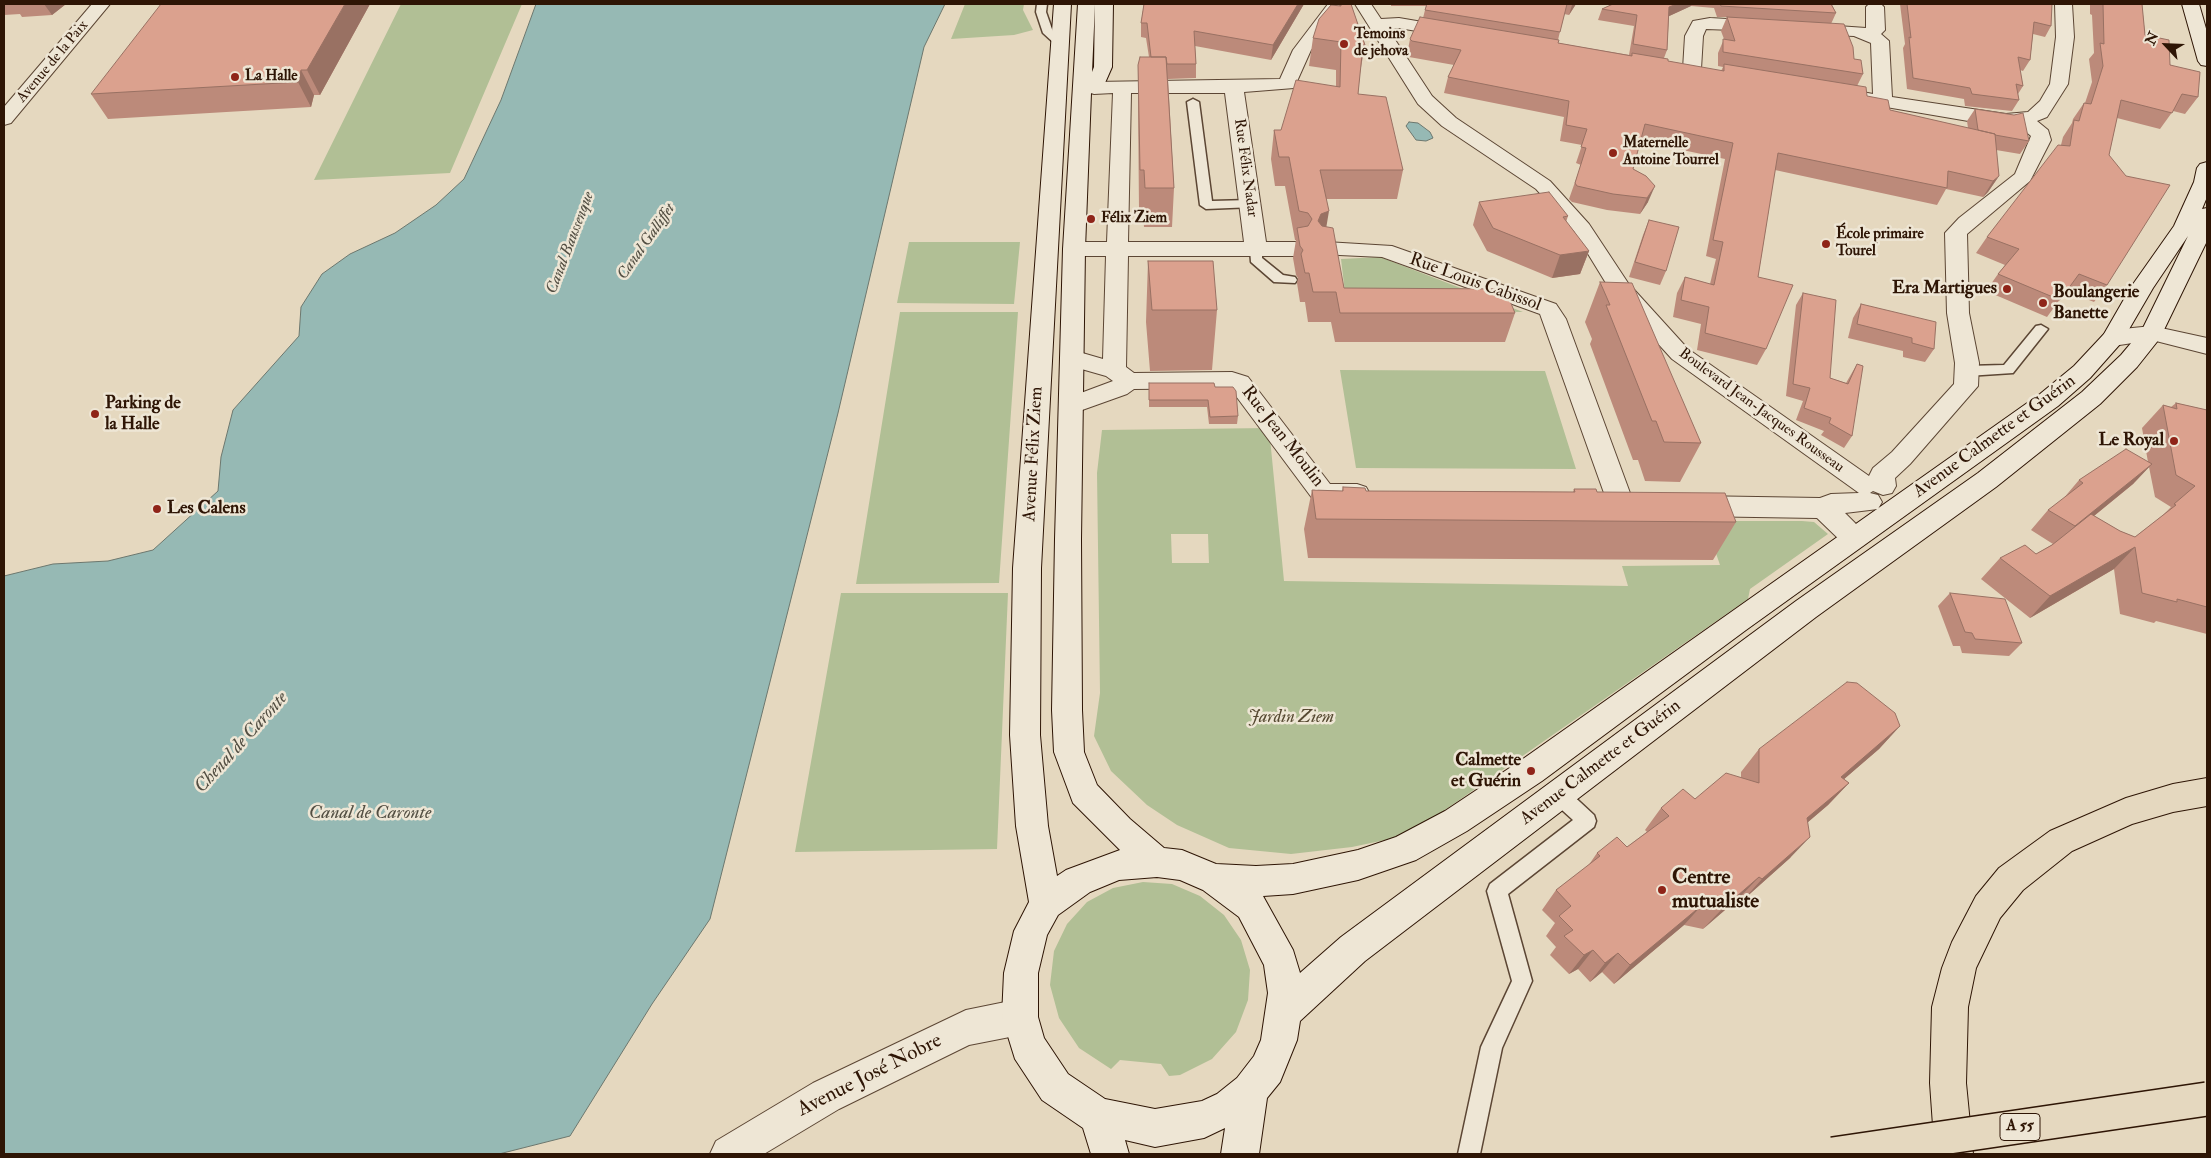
<!DOCTYPE html>
<meta charset="utf-8">
<style>
body{margin:0}
#map{position:relative;width:2211px;height:1158px;overflow:hidden;background:#e5d8bf;font-family:"IM FELL Double Pica",serif}
canvas{display:block}
.frame{position:absolute;inset:0;border:5px solid #2e1505;pointer-events:none}
.north{position:absolute;left:2141px;top:20px;width:50px;height:50px;-webkit-text-stroke:4px #eee6d5;paint-order:stroke;rotate:295deg;font-size:14px;font-weight:700;line-height:20px;text-align:center;color:#2e1505}
.north::after{content:'';display:block;margin:auto;width:18px;height:22px;background:#2e1505;clip-path:polygon(50% 0,100% 100%,50% 72%,0 100%)}
</style>
<div id="map">
<canvas width="2211" height="1158"></canvas>
<div class="frame"></div>
<div class="north">N</div>
</div>
<script>
const g = document.querySelector('canvas').getContext('2d');
g.lineJoin = 'round';
function fill(path, color) { g.fillStyle = color; g.fill(path, 'evenodd'); }
const shape = rows => new Path2D(rows.map(r => 'M' + r).join(''));
function trace(path, color, width, dash) { g.strokeStyle = color; g.lineWidth = width; g.lineCap = dash ? 'butt' : 'round'; g.setLineDash(dash || []); g.stroke(path); }
function drawText(font, color, halo, rows, align = 'center') {
  g.font = font + ' "IM FELL Double Pica",serif'; g.lineWidth = 5; g.setLineDash([]); g.textBaseline = 'middle'; g.strokeStyle = halo; g.fillStyle = color; for (const [text, x, y, turn = 0] of rows) {
    g.save(); g.translate(x, y); g.rotate((+turn || 0) * Math.PI / 180); g.textAlign = isNaN(turn) ? turn : align; if (halo) g.strokeText(text, 0, 0); g.fillText(text, 0, 0); g.restore();
  }
}
const green = shape([
 [401,4,522,4,450,173,314,180],
 [965,4,1024,4,1023,10,1033,30,1014,35,951,39],
 [909,242,1020,242,1014,304,897,303],
 [1380,257,1523,312,1347,309,1341,259],
 [900,312,1018,312,999,583,856,584],
 [1340,370,1545,371,1576,469,1356,468],
 [1269,428,1284,581,1628,586,1622,566,1720,565,1705,521,1802,521,1814,522,1828,534,1750,589,1748,599,1409,835,1352,847,1291,854,1229,848,1177,825,1147,805,1111,771,1094,736,1100,693,1097,473,1102,430],
 [1171,534,1208,534,1209,563,1172,563],
 [841,593,1008,593,997,849,795,852],
 [1143,882,1172,884,1200,896,1224,915,1241,940,1250,970,1248,1000,1236,1032,1212,1059,1180,1075,1169,1076,1161,1064,1120,1060,1111,1069,1079,1048,1059,1018,1050,985,1054,951,1067,924,1087,902,1113,888]
]);
const water = shape([
 [536,4,945,4,924,47,838,413,710,919,652,1004,570,1136,499,1154,4,1154,4,576,53,564,108,561,153,550,218,491,221,457,233,410,299,336,301,307,322,274,350,254,395,233,436,205,464,179,501,100,536,4],
 [1409,122,1418,123,1430,132,1433,138,1426,141,1416,140,1406,126,1409,122]
]);
const lane = shape([
 [1037,4,1047,4,1046,12,1053,32,1063,40,1063,44,1055,44,1043,33,1036,12,1037,4],
 [1193,99,1199,102,1212,201,1250,200,1256,204,1254,207,1206,209,1200,205,1187,102,1193,99],
 [1256,245,1262,249,1262,258,1283,275,1295,277,1297,280,1295,283,1274,282,1251,262,1250,249,1256,245],
 [2041,325,2048,329,2013,373,1967,376,1960,371,1967,366,2004,365,2036,326,2041,325],
 [1559,787,1566,789,1594,815,1596,821,1594,827,1508,894,1532,981,1502,1048,1480,1154,1458,1154,1481,1047,1512,981,1487,891,1490,884,1573,820,1552,801,1550,795,1552,789,1559,787]
]);
const street = shape([
 [92,4,110,4,11,123,4,125,4,107,92,4],
 [1328,4,1346,4,1311,50,1294,88,1244,92,1266,242,1295,242,1303,244,1306,249,1303,254,1295,256,1128,256,1126,367,1134,373,1232,372,1248,377,1330,484,1357,484,1366,487,1370,494,1366,501,1357,504,1332,504,1312,498,1230,388,1134,389,1127,394,1071,414,1062,412,1059,406,1062,400,1113,381,1106,376,1064,364,1060,358,1064,352,1072,350,1103,359,1106,256,1074,256,1066,254,1063,249,1066,244,1074,242,1107,242,1113,93,1094,94,1087,92,1085,88,1087,84,1094,82,1280,79,1293,50,1328,4],
 [1131,93,1225,93,1244,242,1128,242,1131,93],
 [1355,4,1371,4,1381,19,1399,18,1458,28,1461,32,1458,36,1452,37,1399,28,1388,29,1432,96,1456,118,1550,181,1589,224,1628,283,1688,349,1869,476,1873,468,1892,452,1954,384,1955,363,1947,313,1945,233,1959,218,2015,174,2031,136,2017,124,1986,124,1845,100,1843,96,1845,92,1852,90,1873,94,1871,43,1854,36,1809,34,1803,33,1800,29,1803,25,1809,24,1866,28,1866,7,1869,4,1881,4,1884,7,1885,30,1881,34,1889,41,1892,97,2006,114,2028,112,2040,101,2050,84,2056,37,2055,4,2072,4,2074,37,2068,84,2047,117,2037,121,2048,130,2051,140,2030,181,1967,234,1969,313,1979,363,1978,386,1910,464,1895,478,1896,486,1892,493,1883,495,1873,491,1870,493,1878,495,1882,502,1878,509,1845,513,1863,531,1867,538,1863,545,1854,548,1845,545,1817,518,1694,516,1685,513,1681,506,1685,499,1694,496,1820,498,1831,494,1859,493,1672,359,1612,293,1574,231,1536,189,1442,126,1418,104,1355,4],
 [1710,18,1761,21,1767,22,1770,26,1767,30,1761,31,1706,29,1703,36,1701,69,1698,73,1692,74,1686,73,1683,69,1685,36,1693,21,1710,18],
 [1326,242,1392,246,1556,304,1566,319,1630,493,1626,500,1617,503,1608,500,1604,493,1540,314,1382,257,1318,254,1315,249,1318,244,1326,242],
 [2152,326,2207,338,2207,354,2152,340,2113,346,2105,343,2101,338,2105,333,2113,330,2152,326],
 [1020,999,1033,1004,1038,1017,1033,1030,1020,1035,969,1045,839,1109,764,1154,710,1154,716,1141,813,1083,966,1010,1020,999]
]);
const secondary = shape([
 [1054,4,1071,4,1041,568,1040,735,1048,826,1057,876,1066,870,1120,850,1073,803,1054,752,1052,710,1055,539,1063,249,1078,4,1095,4,1092,72,1094,67,1095,4,1113,4,1112,67,1101,92,1091,93,1085,249,1081,539,1082,710,1084,752,1097,785,1130,819,1164,848,1182,850,1216,864,1256,866,1293,864,1358,850,1396,837,1445,811,1520,761,2040,394,2074,366,2104,334,2131,287,2174,226,2194,182,2197,168,2200,164,2207,162,2207,197,2202,209,2207,208,2207,241,2160,338,2137,367,2100,404,1996,487,1816,617,1365,961,1300,1021,1297,1040,1280,1082,1267,1098,1259,1154,1221,1154,1225,1128,1204,1138,1155,1147,1125,1140,1129,1154,1091,1154,1083,1128,1042,1100,1015,1059,1002,1017,1004,973,1014,931,1029,902,1016,826,1010,735,1013,568,1054,4],
 [2188,236,2142,330,2121,355,2082,392,1978,473,1796,601,1341,937,1300,973,1293,950,1263,896,1293,894,1358,880,1416,860,1467,831,1542,781,1746,630,2058,406,2090,378,2121,343,2153,288,2188,236],
 [1157,877,1180,880,1203,890,1239,917,1264,965,1268,993,1261,1040,1254,1056,1237,1078,1217,1094,1202,1101,1155,1109,1105,1099,1068,1074,1044,1038,1038,1017,1038,973,1047,935,1058,915,1090,892,1119,880,1157,877],
 [2182,4,2199,4,2207,32,2207,66,2201,65,2198,61,2182,4]
]);
const highway = shape([
 [2207,778,2207,806,2173,812,2132,824,2072,851,2023,890,2000,918,1976,968,1968,1007,1966,1083,1973,1154,1935,1154,1930,1083,1932,1007,1942,968,1952,942,1976,896,1999,868,2050,831,2126,798,2173,784,2207,778]
]);
const highwayBridge = shape([
 [1833,1154,2207,1099]
]);
const wall = shape([
 [4,4,66,4,52,15,22,17,20,14,4,15],
 [370,4,320,95,314,95,311,107,108,119,91,94],
 [1144,4,1304,4,1271,60,1195,46,1196,64,1196,78,1168,79,1174,188,1172,227,1144,227,1143,209,1139,209,1138,103,1138,65,1149,57,1146,38,1141,37,1141,23],
 [1339,4,1351,4,1365,45,1360,73,1358,94,1403,170,1397,199,1326,199,1326,227,1344,288,1515,313,1505,342,1335,342,1331,322,1308,322,1305,302,1300,302,1297,283,1298,278,1296,275,1293,258,1296,240,1295,240,1285,186,1275,186,1271,159,1274,130,1281,130,1336,86,1336,70,1309,66,1313,38,1339,6],
 [1391,4,1576,4,1569,15,1564,14,1558,40,1558,43,1629,55,1634,26,1598,20,1602,9,1613,4,1833,4,1832,5,1836,13,1831,24,1863,74,1857,86,1867,96,1890,110,1968,128,1967,121,1975,109,2029,141,2020,154,1996,150,1999,176,1988,192,1983,197,1946,189,1937,205,1775,170,1758,277,1766,349,1757,365,1697,350,1701,324,1673,317,1677,293,1685,277,1710,284,1716,259,1706,256,1725,159,1640,141,1633,169,1646,176,1648,202,1640,214,1607,210,1572,202,1569,199,1581,165,1576,163,1582,145,1560,141,1564,117,1444,93,1448,77,1454,65,1409,57,1407,55,1410,39,1423,18,1426,6,1391,6],
 [1691,6,1714,8,1717,17,1727,17,1721,31,1724,39,1718,53,1718,66,1723,67,1721,71,1668,61,1664,58,1667,50,1669,16],
 [1900,4,2052,4,2051,26,2045,37,2033,34,2030,60,2023,71,2020,70,2023,86,2018,94,2019,100,2012,111,1965,106,1964,99,1907,89,1903,48,1905,44],
 [2090,4,2142,4,2145,35,2198,97,2185,114,2173,111,2160,129,2117,118,2109,155,2107,285,2094,302,2066,291,2047,317,1986,291,1998,274,2005,265,1976,253,1987,237,2061,145,2063,137,2072,123,2073,119,2084,103,2085,103,2092,82,2089,59,2094,53,2092,15,2090,14],
 [1479,202,1568,216,1566,222,1589,251,1580,274,1552,278,1487,251,1473,225],
 [1649,220,1666,271,1660,285,1629,277,1643,235],
 [1148,261,1217,310,1212,370,1150,371,1146,322],
 [1600,282,1701,443,1680,482,1645,481,1638,460,1633,460,1590,344,1592,339,1585,322],
 [1803,293,1830,378,1846,383,1857,364,1852,436,1844,448,1821,435,1824,431,1796,420,1803,401,1786,396,1796,305],
 [1861,304,1934,349,1925,362,1903,357,1903,351,1848,338,1853,318],
 [1149,383,1215,387,1238,416,1237,424,1209,424,1207,407,1149,407],
 [2176,403,2207,410,2207,634,2156,621,2154,623,2120,614,2114,569,2030,618,1981,579,2000,558,2036,554,2053,544,2031,530,2048,510,2063,499,2079,480,2148,462,2142,428,2163,405,2171,407],
 [2149,467,2155,497,2171,507,2162,516,2135,537,2120,531,2094,516,2133,484],
 [1343,487,1366,491,1573,492,1574,489,1597,492,1736,522,1713,560,1308,558,1304,529,1312,490,1342,491],
 [1950,593,2022,643,2009,656,1962,653,1960,646,1953,646,1938,606],
 [1900,726,1879,749,1844,779,1849,783,1828,805,1808,822,1790,858,1743,900,1740,897,1703,929,1684,925,1614,984,1602,972,1590,982,1578,969,1569,974,1550,955,1556,947,1546,936,1555,923,1542,910,1556,890,1588,866,1597,853,1627,847,1647,832,1645,830,1661,808,1695,799,1741,777,1741,772,1759,749]
]);
const shadedWall = shape([
 [44,4,66,4,52,15],
 [345,4,370,4,320,95,307,70],
 [1298,4,1304,4,1271,60,1273,45],
 [1572,4,1576,4,1569,15,1572,5],
 [1677,4,1692,4,1691,6,1665,18,1669,7],
 [301,70,314,95,311,107,298,82],
 [1999,176,1988,192,1983,197,1993,181],
 [1655,186,1648,202,1640,214,1647,198],
 [1329,211,1324,241,1318,221,1321,214],
 [1589,251,1580,274,1552,278,1560,255],
 [2152,464,2133,484,2057,546,2075,526],
 [2135,547,2114,569,2030,618,2050,596],
 [1900,726,1879,749,1821,799,1841,777],
 [1849,783,1828,805,1787,840,1807,818],
 [1810,837,1790,858,1743,900,1762,879],
 [1759,877,1740,897,1703,929,1722,909],
 [1702,905,1684,925,1614,984,1630,965],
 [1593,950,1578,969,1569,974,1584,955],
 [1618,953,1602,972,1590,982,1605,963]
]);
const building = shape([
 [161,4,345,4,307,70,301,70,298,82,91,94,161,4],
 [1144,4,1298,4,1273,45,1194,31,1196,64,1167,64,1166,57,1151,57,1147,23,1141,23,1144,4],
 [1341,4,1351,4,1365,45,1363,45,1358,94,1386,97,1403,170,1320,170,1329,211,1321,214,1318,221,1322,226,1333,228,1344,288,1505,289,1515,313,1340,313,1336,292,1313,292,1309,273,1305,273,1301,254,1303,250,1300,246,1297,228,1308,226,1312,219,1308,213,1299,211,1289,157,1279,157,1274,130,1281,130,1296,80,1340,87,1341,42,1313,38,1319,19,1331,5,1341,6,1341,4],
 [1427,4,1567,4,1560,32,1425,10,1427,4],
 [1613,4,1677,4,1669,7,1667,50,1633,44,1637,15,1602,9,1613,4],
 [1720,4,1831,4,1836,13,1721,6,1720,4],
 [1907,4,2052,4,2051,26,2034,22,2030,60,2018,57,2023,86,2016,84,2019,100,1972,94,1970,88,1913,78,1909,37,1911,38,1907,4],
 [2103,4,2142,4,2145,35,2169,40,2170,65,2200,72,2198,97,2182,94,2172,113,2121,100,2109,155,2126,176,2170,185,2107,285,2079,274,2060,300,1998,274,2019,249,1987,237,2058,145,2070,146,2074,120,2079,121,2084,103,2091,104,2103,66,2100,43,2104,44,2103,4],
 [1420,17,1559,40,1558,43,1632,56,1632,53,1668,59,1668,61,1724,71,1724,64,1866,87,1867,96,1888,100,1890,110,1995,134,1999,176,1993,181,1948,171,1947,188,1778,153,1758,277,1793,285,1766,349,1705,333,1709,307,1681,300,1685,277,1714,285,1723,242,1713,240,1733,143,1645,124,1633,169,1646,176,1655,186,1647,198,1613,194,1577,186,1575,183,1586,148,1581,147,1587,129,1566,125,1569,101,1448,77,1461,50,1412,41,1410,39,1420,17],
 [1727,17,1844,24,1853,47,1854,59,1861,60,1863,74,1723,52,1723,39,1735,41,1727,17],
 [1140,57,1166,57,1174,188,1145,188,1144,170,1140,170,1138,65,1140,57],
 [1975,109,2014,115,2023,113,2029,141,1995,135,1995,134,1978,130,1975,109],
 [1549,192,1568,216,1563,217,1589,251,1560,255,1493,228,1479,202,1549,192],
 [1649,220,1679,227,1666,271,1635,262,1649,220],
 [1148,261,1213,261,1217,310,1152,310,1148,261],
 [1600,282,1632,283,1701,443,1664,442,1656,421,1652,421,1606,305,1610,305,1600,282],
 [1803,293,1836,300,1830,378,1848,384,1857,364,1863,366,1852,436,1829,423,1831,418,1804,408,1810,388,1793,384,1803,293],
 [1861,304,1936,322,1934,349,1912,343,1912,338,1857,324,1861,304],
 [1149,383,1214,383,1215,387,1233,387,1236,391,1238,416,1210,417,1208,400,1149,400,1149,383],
 [2176,403,2207,410,2207,607,2177,599,2177,602,2142,593,2135,547,2050,596,2000,558,2025,545,2036,554,2052,545,2091,514,2120,531,2135,537,2176,505,2174,504,2195,486,2176,475,2163,405,2177,409,2176,403],
 [2126,449,2152,464,2075,526,2048,510,2083,483,2079,480,2126,449],
 [1343,487,1365,488,1366,491,1575,492,1574,489,1596,489,1597,492,1725,493,1736,522,1316,519,1312,490,1343,491,1343,487],
 [1950,593,2005,599,2022,643,1975,639,1972,633,1965,632,1950,593],
 [1847,682,1857,683,1895,713,1900,726,1841,777,1849,783,1807,818,1810,837,1762,879,1759,877,1722,909,1702,905,1630,965,1618,953,1605,963,1593,950,1584,955,1564,936,1573,930,1559,916,1571,906,1556,890,1600,856,1597,853,1617,837,1627,847,1669,816,1661,808,1683,789,1695,799,1726,773,1759,783,1759,749,1847,682]
]);
const markers = [
 [1344,44,5,"#8f2418"],
 [235,77,5,"#8f2418"],
 [1613,153,5,"#8f2418"],
 [1091,219,5,"#8f2418"],
 [1826,244,5,"#8f2418"],
 [2007,289,5,"#8f2418"],
 [2043,303,5,"#8f2418"],
 [95,414,5,"#8f2418"],
 [2174,441,5,"#8f2418"],
 [157,509,5,"#8f2418"],
 [1531,771,5,"#8f2418"],
 [1662,890,5,"#8f2418"]
];
const farPoinames = [
 ["Temoins",1354,35],
 ["de jehova",1354,52],
 ["La Halle",245,77],
 ["Maternelle",1623,144],
 ["Antoine Tourrel",1623,161],
 ["Félix Ziem",1101,219],
 ["École primaire",1836,235],
 ["Tourel",1836,252]
];
const farStreetnames = [
 ["Avenue de la Paix",53,62,-50],
 ["Rue Félix Nadar",1245,168,82],
 ["Boulevard Jean-Jacques Rousseau",1761,411,36]
];
const farWaternames = [
 ["Canal Galliffet",647,242,-55],
 ["Canal Baussenque",571,243,-69]
];
const shields = [
 [2020,1127,40]
];
const shieldNames = [
 ["A 55",2020,1127]
];
const streetNames = [
 ["Rue Louis Cabissol",1475,283,20],
 ["Rue Jean Moulin",1282,437,52],
 ["Avenue Calmette et Guérin",1995,437,-36],
 ["Avenue Félix Ziem",1034,454,-87],
 ["Avenue Calmette et Guérin",1601,763,-37]
];
const poiNames = [
 ["Era Martigues",1997,289],
 ["Boulangerie",2053,293,"left"],
 ["Banette",2053,314,"left"],
 ["Parking de",105,404,"left"],
 ["la Halle",105,425,"left"],
 ["Le Royal",2164,441],
 ["Les Calens",167,509,"left"],
 ["Calmette",1521,761],
 ["et Guérin",1521,782]
];
const parkNames = [
 ["Jardin Ziem",1291,718]
];
const waterNames = [
 ["Chenal de Caronte",242,743,-48],
 ["Canal de Caronte",370,814]
];
const nearPoinames = [
 ["Centre",1672,878],
 ["mutualiste",1672,902]
];
const nearStreetnames = [
 ["Avenue José Nobre",870,1076,-27]
];
fill(green, '#b1bf95');
fill(water, '#96b9b4');
trace(water, '#6c776e', 1);
trace(lane, '#5c4634', 3);
trace(street, '#5c4634', 2);
trace(secondary, '#2e1505', 2);
trace(highway, '#2e1505', 2);
fill(lane, '#eee6d5');
fill(street, '#eee6d5');
fill(secondary, '#eee6d5');
fill(highway, '#e5d8bf');
trace(highwayBridge, '#2e1505', 36, []);
trace(highwayBridge, '#e5d8bf', 33);
fill(wall, '#bc8a7a');
fill(shadedWall, '#997163');
fill(building, '#dba18e');
trace(building, '#997163', 1);
for (const [x, y, r, color] of markers) { const dot = new Path2D(); dot.arc(x, y, r, 0, 2 * Math.PI); g.fillStyle = color; g.fill(dot); trace(dot, '#eee6d5', 2); }
drawText('bold 15px', '#2e1505', '#eee6d5', farPoinames, 'left');
drawText('15px', '#2e1505', '#eee6d5', farStreetnames);
drawText('italic 16px', '#524e42', '#eee6d5', farWaternames);
for (const [x, y, w] of shields) { const box = new Path2D(); box.roundRect(x - w / 2, y - 13.5, w, 27, 4); g.fillStyle = '#eee6d5'; g.fill(box); trace(box, '#2e1505', 1); }
drawText('bold 16px', '#2e1505', null, shieldNames);
drawText('18px', '#2e1505', '#eee6d5', streetNames);
drawText('bold 18px', '#2e1505', '#eee6d5', poiNames, 'right');
drawText('italic 18px', '#554830', '#eee6d5', parkNames);
drawText('italic 19px', '#524e42', '#eee6d5', waterNames);
drawText('bold 21px', '#2e1505', '#eee6d5', nearPoinames, 'left');
drawText('21px', '#2e1505', '#eee6d5', nearStreetnames);
</script>
